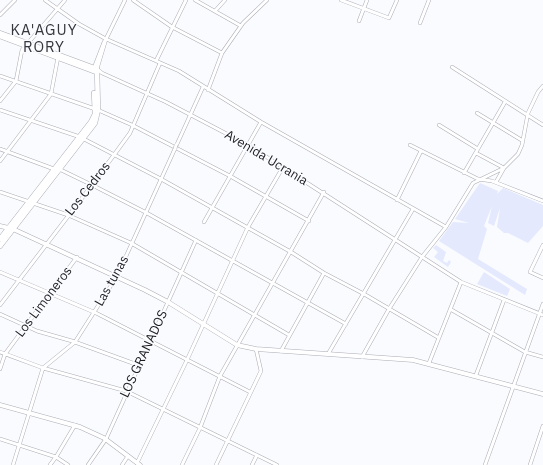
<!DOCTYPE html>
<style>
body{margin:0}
canvas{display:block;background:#fafbff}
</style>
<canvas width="543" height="465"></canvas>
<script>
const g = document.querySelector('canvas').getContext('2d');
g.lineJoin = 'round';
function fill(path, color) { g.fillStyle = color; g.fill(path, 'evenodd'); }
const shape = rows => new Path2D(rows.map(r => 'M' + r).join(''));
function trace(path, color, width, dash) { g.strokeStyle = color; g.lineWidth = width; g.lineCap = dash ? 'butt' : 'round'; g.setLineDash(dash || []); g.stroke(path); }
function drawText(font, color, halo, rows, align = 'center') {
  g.font = font + ' "IBM Plex Sans",sans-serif'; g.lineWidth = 3; g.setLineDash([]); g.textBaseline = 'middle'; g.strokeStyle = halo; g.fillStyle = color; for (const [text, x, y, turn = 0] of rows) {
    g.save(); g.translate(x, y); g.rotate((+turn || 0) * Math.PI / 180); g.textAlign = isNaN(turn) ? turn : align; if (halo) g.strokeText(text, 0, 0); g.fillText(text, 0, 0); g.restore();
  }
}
const green = shape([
 [480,183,498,191,497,194,503,188,543,205,543,226,528,243,508,233,504,233,497,227,500,208,494,226,488,223,492,206,484,226,487,229,478,259,527,289,525,295,439,241,453,222,469,223,455,219],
 [436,245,446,252,443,261,447,263,449,260,451,262,448,267,434,257,438,252,433,248],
 [484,272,510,289,507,296,477,284]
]);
const minor = shape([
 [45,0,79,24,106,39,179,71,261,122,446,227],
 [133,0,172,27,222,53],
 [195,0,241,26],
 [341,0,389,18,397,0],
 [215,11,225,0],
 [0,15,15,0],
 [359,21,367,0],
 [420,23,429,0],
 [106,39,125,0],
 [156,61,186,0],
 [452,67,543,125],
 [94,68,104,42,106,39,97,69,102,73,166,102,248,145,461,282,543,315],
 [0,76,98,110,132,125,230,176,309,221],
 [208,90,222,53,243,23,267,0],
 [0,101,16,81,22,50,65,0],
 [0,110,80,137,161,179,291,252,324,273,364,294,439,338],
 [477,113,523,141],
 [439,125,478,149],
 [410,145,478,179,492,181,543,201],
 [0,149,54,169,59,169,92,185,145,212,346,324],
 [476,153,504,168,496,182],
 [0,161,51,94,58,57],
 [464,173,505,102],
 [0,192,68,215,131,243,289,335],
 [397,200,421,151],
 [204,222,261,122],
 [543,245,530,272,543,278],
 [0,272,96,313,250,392],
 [0,305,92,185,130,133,160,63],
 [450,309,525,352,543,357],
 [0,314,37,331,72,341,138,365],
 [281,351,324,273],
 [0,352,43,368,126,391,277,465],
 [328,354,413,209],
 [362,357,389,309,422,257,446,227,473,183,504,168,518,154,522,145,528,113,538,92,543,86],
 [429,363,461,282],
 [0,369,5,354,77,257],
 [476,375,504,300],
 [0,439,56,457,50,465],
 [137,463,187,360,248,227,283,167],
 [13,465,43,368,75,342,117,276,203,87],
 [68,465,56,457,75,425],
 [88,465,106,439,196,240],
 [122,465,128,456],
 [182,465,200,428,220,376,324,192],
 [216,465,261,371,256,349],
 [252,465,257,455],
 [485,465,543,304],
 [530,465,543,426]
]);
const tertiary = shape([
 [0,226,13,229,145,290,168,302,237,345,256,349,413,360,543,394],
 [0,405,80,427,104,438,140,465]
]);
const secondary = shape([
 [0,33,97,69,98,110,95,123,0,246],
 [0,36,96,72],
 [0,239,91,122,95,114,94,93]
]);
const minorBridge = shape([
 [175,149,176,145]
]);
const streetNames = [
 ["Avenida Ucrania",266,158,31],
 ["Los Cedros",88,189,-52],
 ["Las tunas",112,281,-61],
 ["Los Limoneros",44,302,-53],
 ["LOS GRANADOS",144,354,-65]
];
const quarterNames = [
 ["KA'AGUY",44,31],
 ["RORY",44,48]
];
fill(green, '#e4e9fe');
trace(minor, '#abadb5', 4);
trace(tertiary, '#abadb5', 5);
trace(secondary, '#abadb5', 5.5);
trace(minor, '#fff', 3);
trace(tertiary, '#fff', 4);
trace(secondary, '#fff', 4.5);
trace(minorBridge, '#abadb5', 4, []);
trace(minorBridge, '#fff', 3);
drawText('13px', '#1c1c1f', '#fafbff', streetNames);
g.letterSpacing = '1px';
drawText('15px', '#35373d', '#fafbff', quarterNames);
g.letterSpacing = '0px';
</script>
